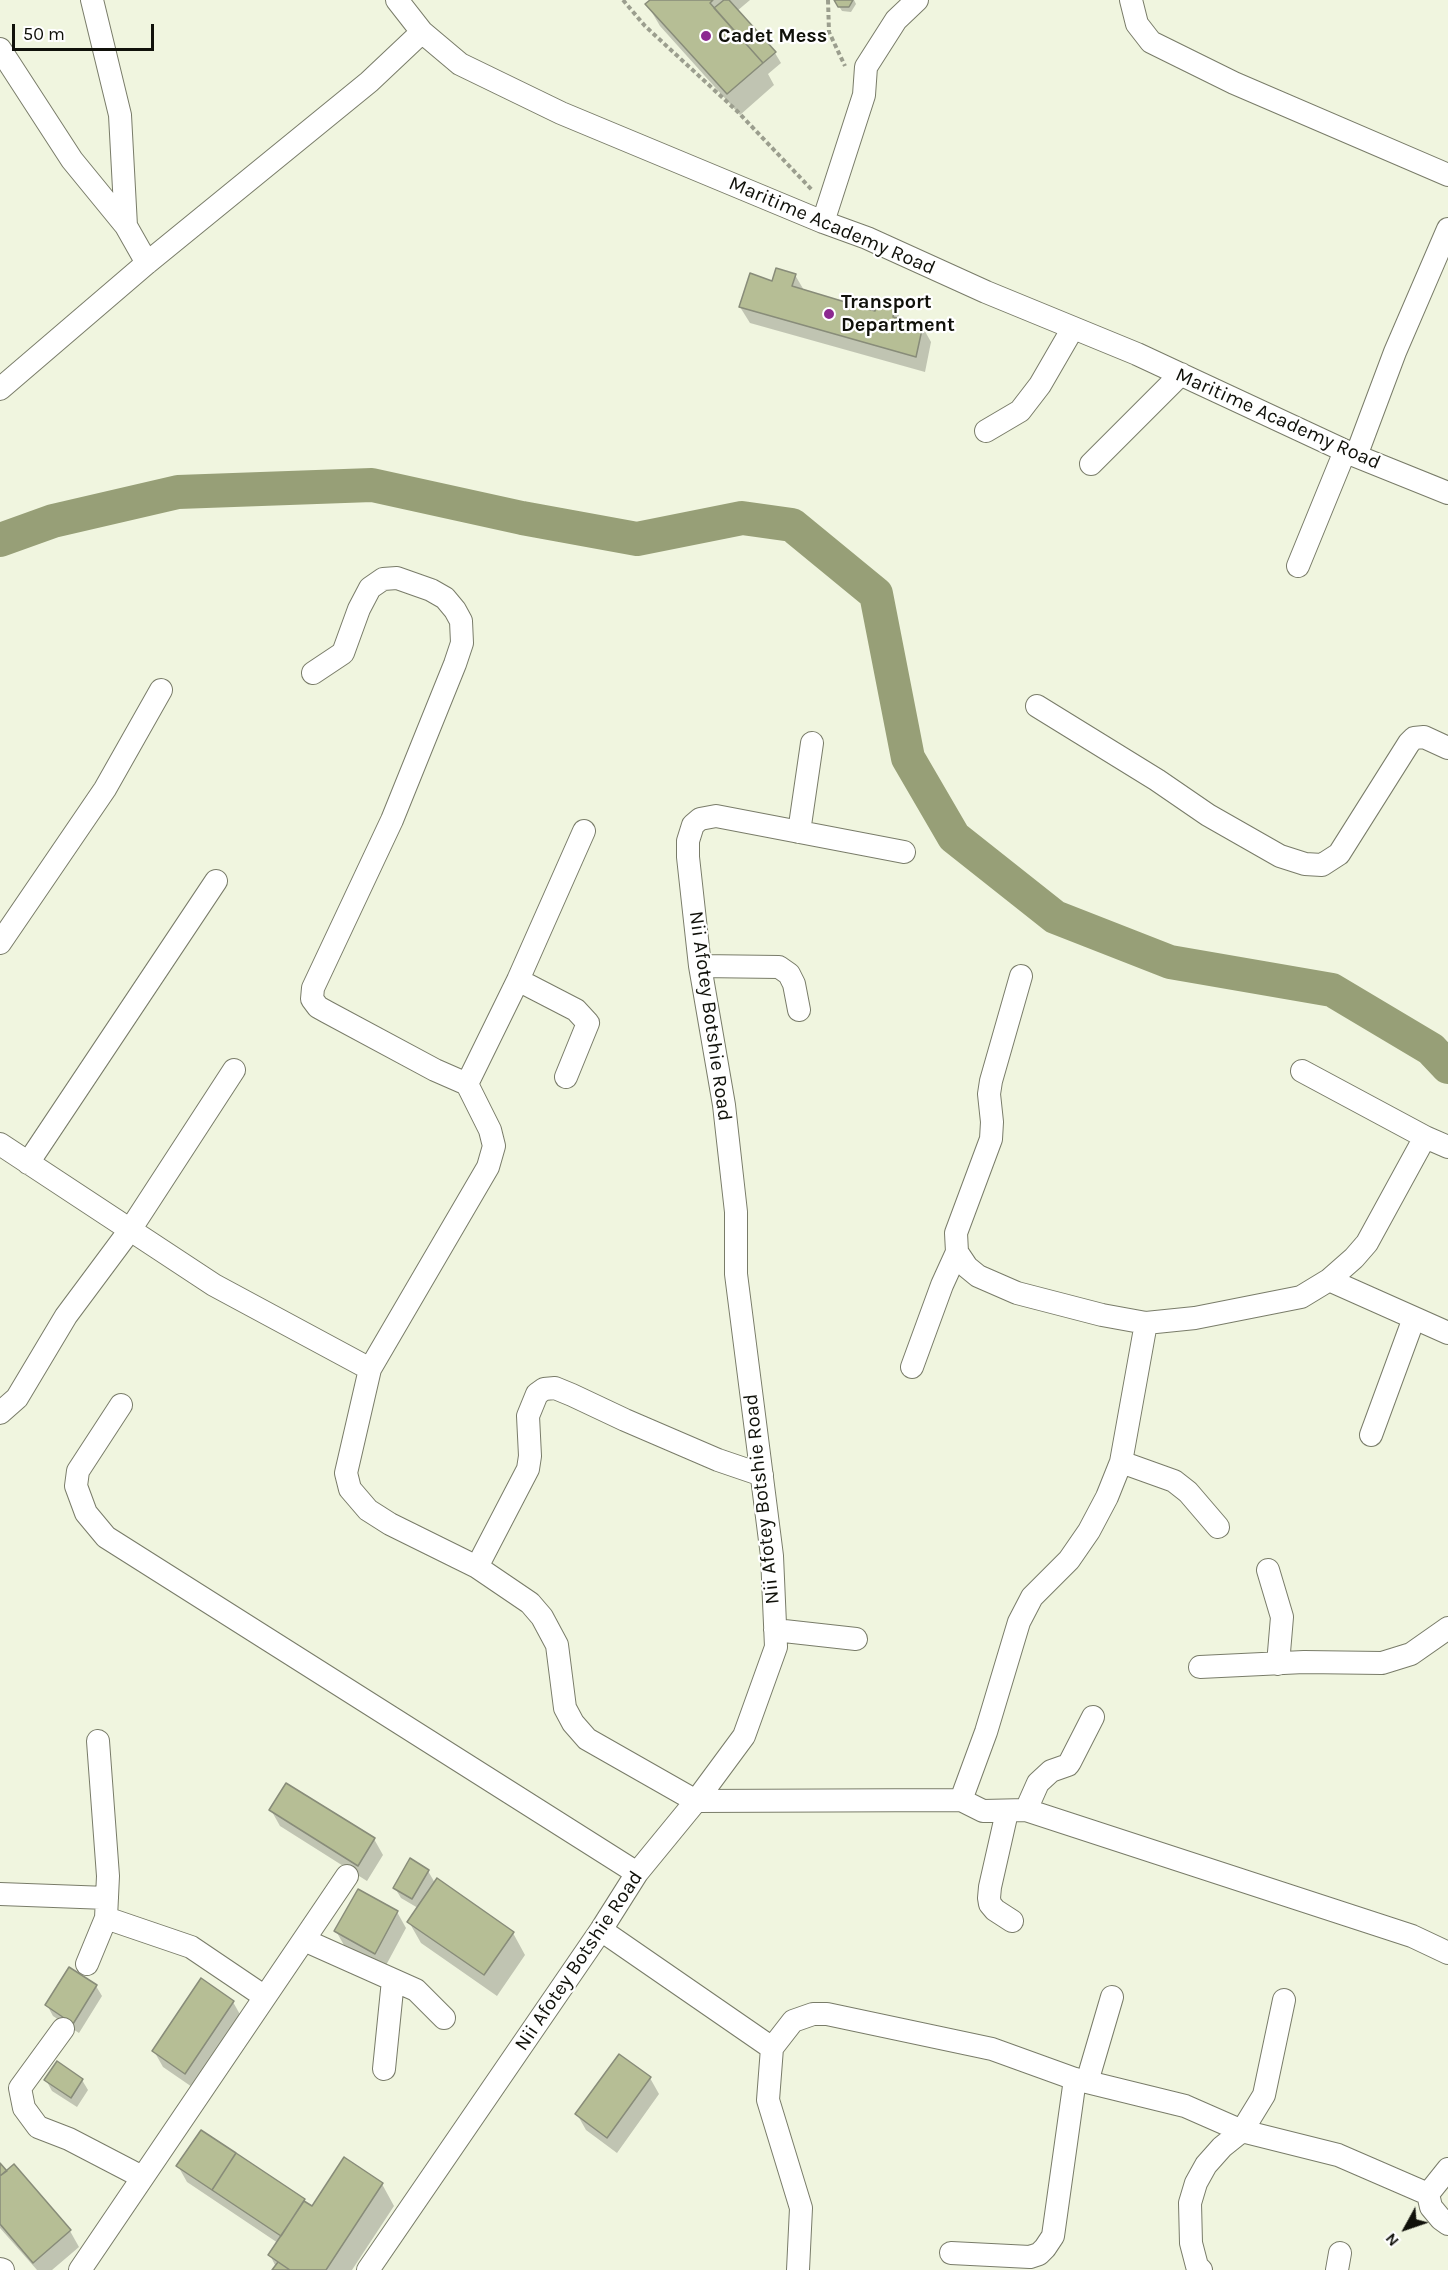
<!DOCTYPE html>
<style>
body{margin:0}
#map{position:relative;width:1448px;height:2270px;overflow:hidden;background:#f0f5df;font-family:Karla,sans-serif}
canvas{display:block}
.north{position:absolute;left:1376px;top:2198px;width:60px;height:60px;-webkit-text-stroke:4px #fff;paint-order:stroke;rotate:230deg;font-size:16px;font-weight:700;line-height:24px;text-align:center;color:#10110a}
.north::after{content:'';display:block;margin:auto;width:21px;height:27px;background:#10110a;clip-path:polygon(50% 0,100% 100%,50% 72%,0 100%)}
.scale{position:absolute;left:12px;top:24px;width:142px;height:27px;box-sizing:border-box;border:3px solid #10110a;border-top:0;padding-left:8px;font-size:18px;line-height:21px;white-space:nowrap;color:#10110a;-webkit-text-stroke:4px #fff;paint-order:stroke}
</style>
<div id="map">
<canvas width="1448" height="2270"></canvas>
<div class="north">N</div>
<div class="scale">50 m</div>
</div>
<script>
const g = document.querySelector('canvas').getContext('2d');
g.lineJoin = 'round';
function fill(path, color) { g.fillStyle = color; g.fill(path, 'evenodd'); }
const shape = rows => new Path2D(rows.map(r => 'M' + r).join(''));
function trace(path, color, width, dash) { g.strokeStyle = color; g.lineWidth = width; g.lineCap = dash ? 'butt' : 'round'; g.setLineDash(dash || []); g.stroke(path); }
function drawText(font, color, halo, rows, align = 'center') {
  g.font = font + ' Karla,sans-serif'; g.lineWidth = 4.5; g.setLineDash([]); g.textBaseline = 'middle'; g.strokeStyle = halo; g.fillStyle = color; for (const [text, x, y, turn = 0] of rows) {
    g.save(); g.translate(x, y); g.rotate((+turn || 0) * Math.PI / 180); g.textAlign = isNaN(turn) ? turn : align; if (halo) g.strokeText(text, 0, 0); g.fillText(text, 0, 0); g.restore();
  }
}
const shadow = shape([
 [653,0,750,0,737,11,775,53,781,63,768,74,774,85,740,115,660,26,647,4],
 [835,0,854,0,856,4,851,12,842,11],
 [795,275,805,292,876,313,894,307,902,321,922,326,931,342,925,372,750,323,740,307,773,283],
 [271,1810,374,1839,383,1855,367,1881,280,1826],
 [428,1871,435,1883,513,1933,525,1955,497,1996,421,1943,409,1922,418,1908,401,1898,395,1888],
 [359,1891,397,1912,406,1928,384,1969,345,1947,336,1931],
 [201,1981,233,2002,242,2018,195,2089,163,2067,154,2051],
 [96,1986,102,1996,79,2033,53,2016,47,2005],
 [650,2078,659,2094,617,2153,586,2130,577,2114],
 [46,2080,82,2080,88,2090,77,2107,52,2091],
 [0,2165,70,2231,79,2247,52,2270,37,2270,0,2228],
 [178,2166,304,2201,313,2208,382,2184,394,2206,352,2270,274,2270,276,2267,270,2255,278,2243,187,2182]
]);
const river = shape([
 [0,540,53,521,178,492,372,485,522,518,637,539,742,518,792,525,876,594,908,758,954,837,1055,917,1170,962,1332,990,1431,1049,1448,1067]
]);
const building = shape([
 [650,0,713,0,710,3,763,63,727,94,645,4,650,0],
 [724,0,729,0,776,52,763,63,714,8,724,0],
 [834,0,853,0,849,7,838,7,834,0],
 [776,268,796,274,792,286,875,311,878,302,895,306,893,317,923,325,916,357,739,307,750,273,772,281,776,268],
 [286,1783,375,1838,358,1866,269,1810,286,1783],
 [410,1858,429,1870,412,1899,393,1888,410,1858],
 [437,1878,514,1932,484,1975,407,1922,437,1878],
 [358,1889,398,1911,375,1954,334,1931,358,1889],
 [69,1967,97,1985,73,2024,45,2005,69,1967],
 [201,1978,234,2001,185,2074,152,2051,201,1978],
 [619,2054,651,2077,607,2138,575,2114,619,2054],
 [57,2061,83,2079,71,2098,44,2080,57,2061],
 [201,2130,236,2153,212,2190,176,2166,201,2130],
 [236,2153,305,2199,281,2236,212,2190,236,2153],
 [344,2157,383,2183,326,2270,290,2270,268,2255,304,2201,312,2206,344,2157],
 [0,2163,7,2171,0,2176,0,2163],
 [14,2164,71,2230,33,2263,0,2224,0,2176,14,2164],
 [278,2262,290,2270,272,2270,278,2262]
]);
const path = shape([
 [623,0,645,26,737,111,813,191],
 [828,0,829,32,845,66]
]);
const minor = shape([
 [92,0,120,115,126,226],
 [397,0,422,32,460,64,561,113,823,222,867,238,986,292,1137,354,1356,456,1448,493],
 [1131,0,1137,24,1151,42,1234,83,1448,175],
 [0,49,72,160,126,226,147,263],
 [823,222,864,95,866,67,896,20,917,0],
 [0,389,147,263,369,82,422,32],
 [986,431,1020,411,1040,385,1073,328],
 [1356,456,1395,352,1448,229],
 [1091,464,1181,374],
 [1298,566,1345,451],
 [313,673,343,653,359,609,370,588,383,579,397,578,431,590,445,598,455,610,461,621,462,643,455,664,392,820,313,988,312,999,318,1007,327,1012,435,1070,467,1084,490,1130,494,1146,488,1167,370,1369,346,1473,350,1489,368,1510,390,1524,477,1567,530,1603,542,1617,557,1645,565,1708,573,1723,587,1739,696,1801,961,1800,983,1811,1026,1810,1412,1936,1448,1953],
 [1037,706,1157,780,1208,815,1280,856,1305,864,1322,865,1339,854,1409,743,1414,738,1424,737,1448,748],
 [799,832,812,743],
 [0,943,105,789,161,690],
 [700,966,779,967,789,974,794,984,799,1010],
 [1021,976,991,1081,989,1094,992,1122,991,1139,956,1233,957,1252,967,1267,978,1276,1017,1293,1102,1315,1146,1323,1195,1318,1301,1297,1329,1280,1354,1258,1367,1243,1425,1137],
 [518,980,576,1010,588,1023,566,1077],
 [1302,1071,1425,1137,1448,1147],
 [467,1084,518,980,584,831],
 [0,1144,214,1285,370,1369],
 [28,1163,216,881],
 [1329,1280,1448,1333],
 [912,1367,942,1285,957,1252],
 [121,1405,78,1471,76,1486,86,1513,106,1537,637,1873],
 [0,1413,17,1398,66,1316,130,1230,234,1070],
 [1371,1435,1414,1318],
 [1121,1462,1174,1481,1188,1492,1218,1527],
 [477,1567,528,1469,530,1456,528,1416,537,1394,544,1389,555,1388,572,1395,625,1420,718,1460,762,1475],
 [1268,1570,1282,1617,1278,1664],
 [775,1630,856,1639],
 [1200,1667,1304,1662,1382,1663,1411,1654,1448,1628],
 [961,1800,986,1732,1019,1622,1032,1597,1069,1560,1089,1531,1107,1497,1121,1462,1146,1323],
 [1026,1810,1038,1783,1051,1771,1068,1765,1070,1762,1093,1717],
 [1007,1812,990,1887,989,1898,990,1904,995,1910,1012,1921],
 [0,1894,107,1898],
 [106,1918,191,1947,265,1997],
 [601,1930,772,2048],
 [304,1940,416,1990,444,2018],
 [87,1964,106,1918,108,1876,98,1741],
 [63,2029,20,2088,24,2108,38,2127,69,2139,142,2177],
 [384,2069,393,1980],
 [1087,2082,1112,1997],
 [1428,2194,1431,2207,1441,2219,1448,2224],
 [1428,2194,1448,2169],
 [951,2253,1030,2257,1039,2254,1045,2248,1053,2236,1075,2079],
 [0,2269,3,2270],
 [80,2270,347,1876],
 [368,2270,601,1930,637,1873,696,1801,744,1736,776,1647,772,1556,736,1274,736,1212,724,1105,700,966,688,857,688,841,693,825,700,819,716,816,904,852],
 [798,2270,801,2208,768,2100,772,2048,793,2021,813,2014,827,2014,992,2049,1075,2079,1185,2106,1242,2131,1338,2155,1428,2194],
 [1201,2270,1197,2266,1191,2243,1190,2203,1196,2183,1206,2165,1222,2147,1242,2131,1264,2095,1284,2000],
 [1337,2270,1340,2253]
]);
const markers = [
 [706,36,6,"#8c2990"],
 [829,314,6,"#8c2990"]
];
const poiNames = [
 ["Cadet Mess",718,36],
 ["Transport",841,302],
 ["Department",841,325]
];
const streetNames = [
 ["Maritime Academy Road",832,226,23],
 ["Maritime Academy Road",1278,419,24],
 ["Nii Afotey Botshie Road",710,1016,82],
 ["Nii Afotey Botshie Road",762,1499,-96],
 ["Nii Afotey Botshie Road",579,1961,-56]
];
fill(shadow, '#0003');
trace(river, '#979f77', 34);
fill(building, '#b6be95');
trace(building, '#888c79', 1.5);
trace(minor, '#797c69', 24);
trace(path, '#9b9e8e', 4, [4.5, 3]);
trace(minor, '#fff', 22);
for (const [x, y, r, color] of markers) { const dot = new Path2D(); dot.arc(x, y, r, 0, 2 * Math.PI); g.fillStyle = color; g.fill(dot); trace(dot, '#fff', 2); }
drawText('bold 20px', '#10110a', '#fff', poiNames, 'left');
drawText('20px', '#10110a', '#fff', streetNames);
</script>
